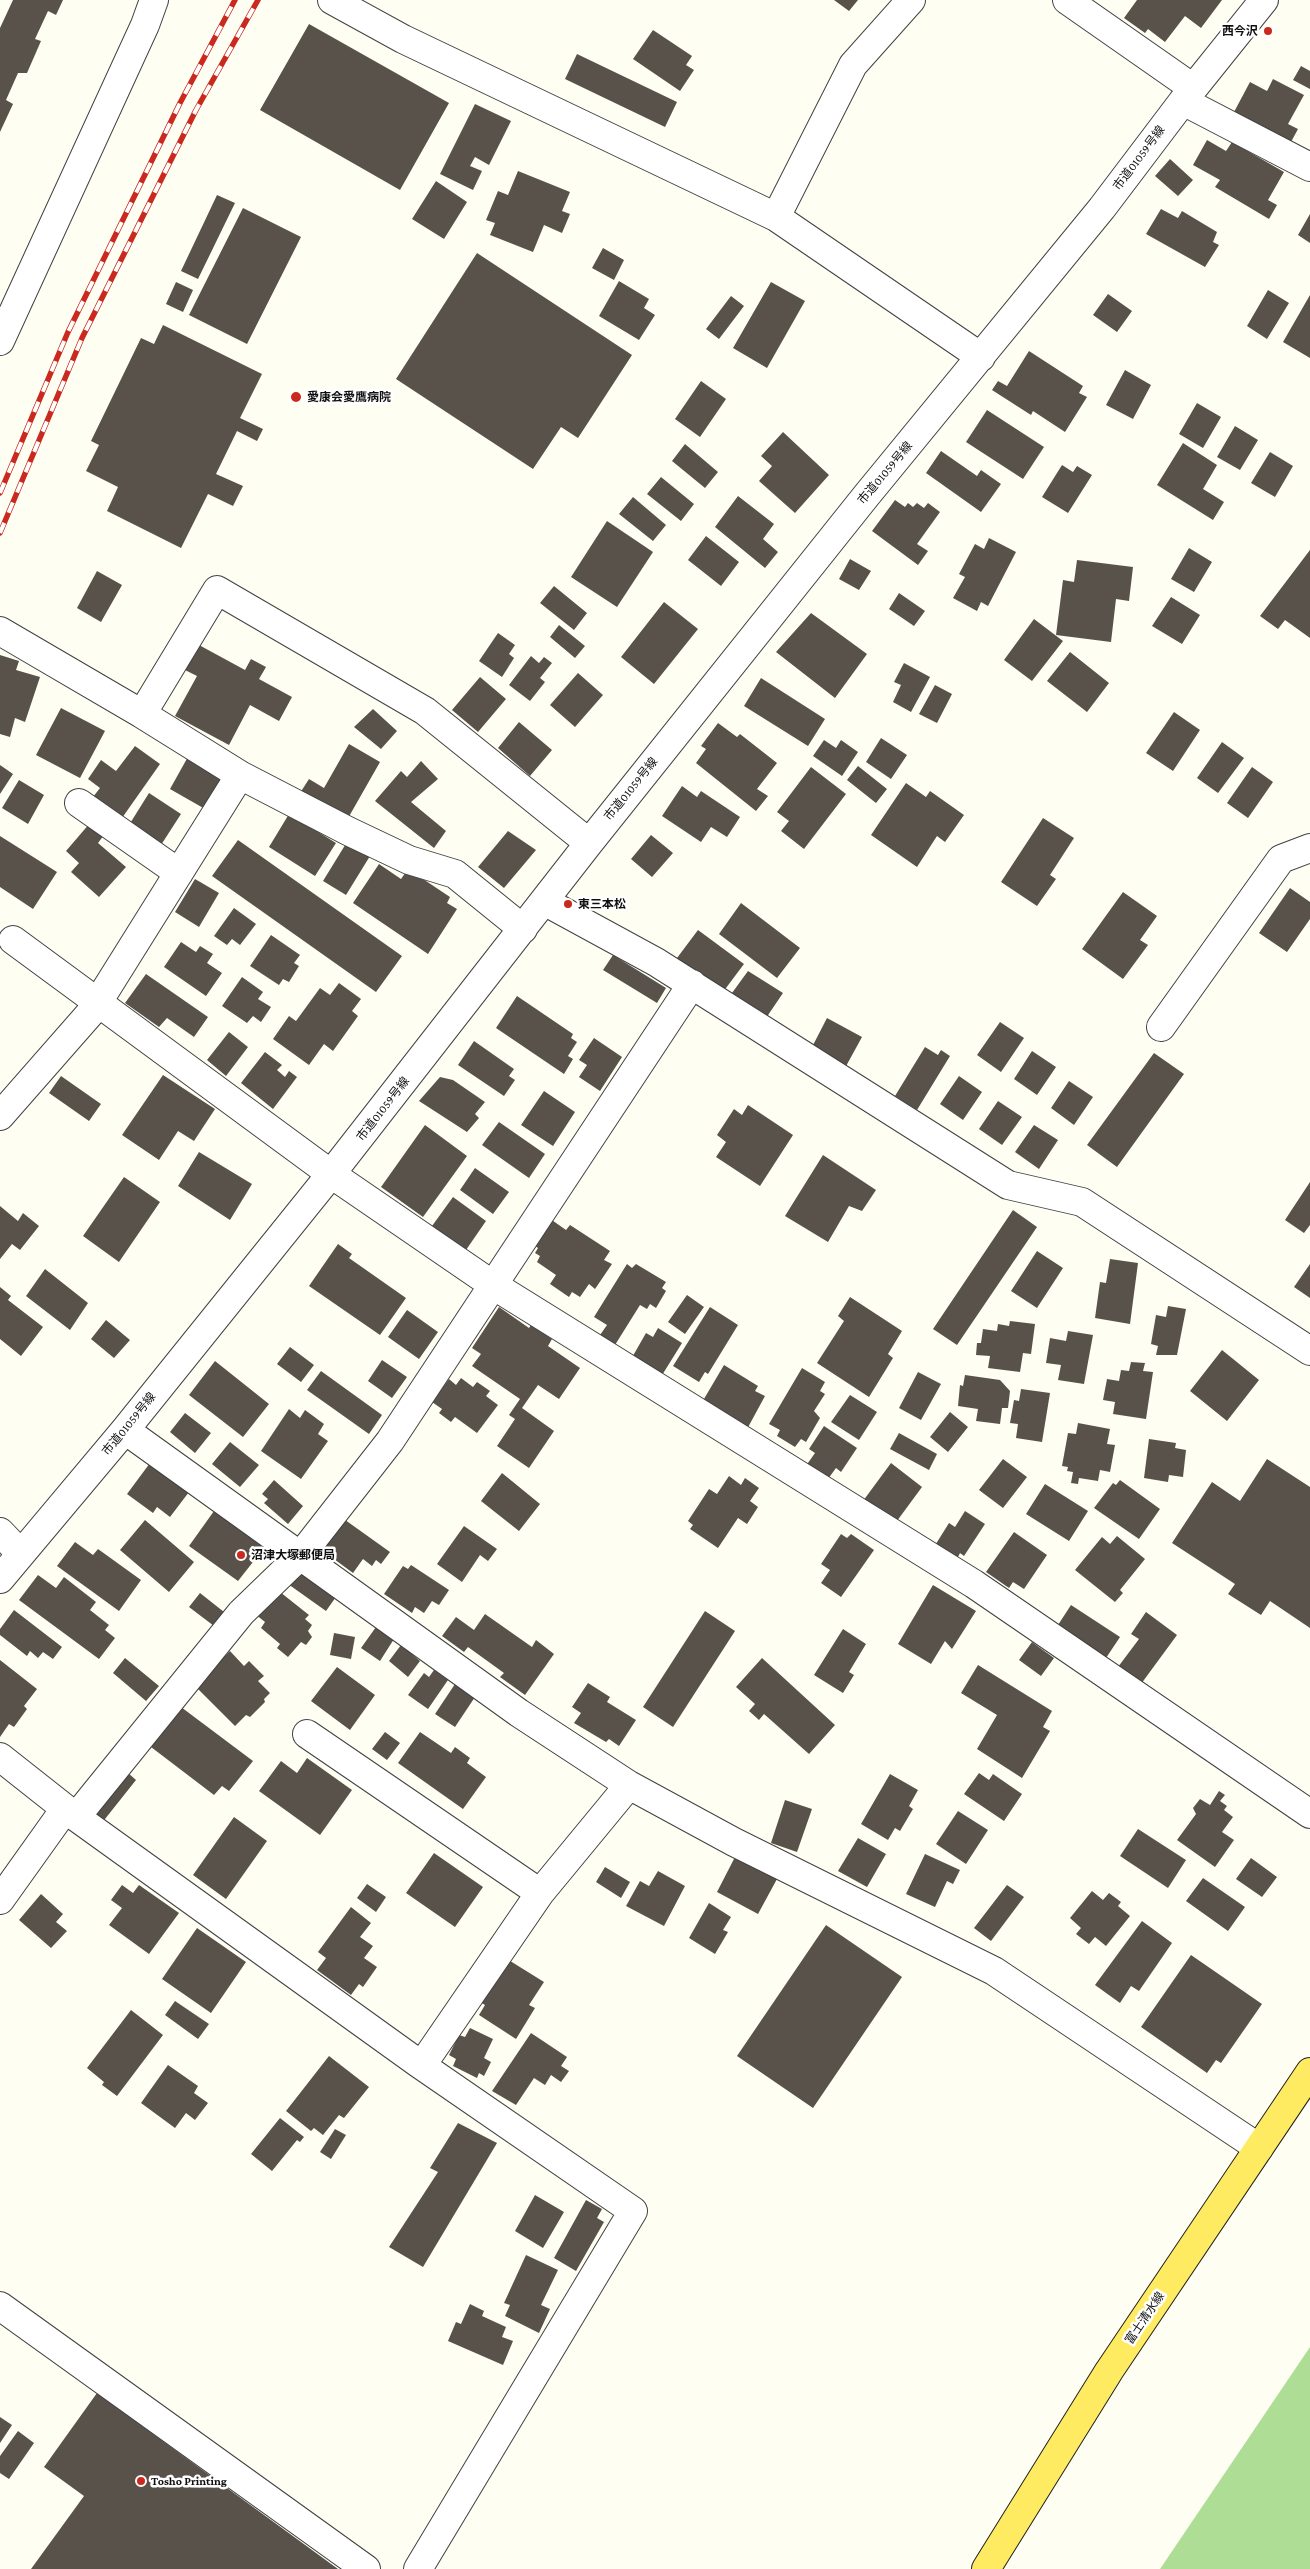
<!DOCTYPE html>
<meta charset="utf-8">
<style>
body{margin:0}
canvas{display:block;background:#fffef2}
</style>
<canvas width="1310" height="2569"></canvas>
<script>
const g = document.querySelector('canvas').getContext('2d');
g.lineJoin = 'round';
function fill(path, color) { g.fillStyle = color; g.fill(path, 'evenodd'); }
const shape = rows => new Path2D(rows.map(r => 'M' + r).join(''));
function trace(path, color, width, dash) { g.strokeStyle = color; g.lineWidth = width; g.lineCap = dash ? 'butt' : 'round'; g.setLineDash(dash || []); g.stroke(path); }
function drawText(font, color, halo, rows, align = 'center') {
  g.font = font + ' "Crimson Pro","Noto Sans JP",serif'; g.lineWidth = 5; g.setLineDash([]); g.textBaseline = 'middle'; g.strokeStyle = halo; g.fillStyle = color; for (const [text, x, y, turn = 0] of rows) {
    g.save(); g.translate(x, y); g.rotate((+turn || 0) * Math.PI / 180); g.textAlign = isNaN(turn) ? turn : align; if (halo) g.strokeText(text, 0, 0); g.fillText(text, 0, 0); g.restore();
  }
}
const forest = shape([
 [1310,2347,1310,2569,1160,2569]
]);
const building = shape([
 [13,0,63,0,56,15,48,11,35,39,41,41,27,73,18,73,6,100,13,104,0,132,0,28],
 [834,0,858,0,849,11],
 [1137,0,1222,0,1201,28,1185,16,1165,42,1148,29,1145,33,1124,18],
 [309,24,449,103,400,190,260,110],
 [653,30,692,56,686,65,694,70,680,91,633,59],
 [577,54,677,102,665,127,565,79],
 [1301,66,1310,71,1310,89,1293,80],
 [1273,79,1304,95,1288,124,1298,129,1291,142,1234,112,1250,82,1267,91],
 [475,104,511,121,489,165,475,157,470,166,482,171,473,190,440,174],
 [1207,140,1226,151,1232,142,1284,172,1268,200,1277,205,1269,219,1215,187,1220,180,1193,165],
 [1170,159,1193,180,1178,196,1155,176],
 [518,171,570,192,562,211,570,214,562,233,544,225,533,252,490,235,495,223,486,220,498,191,508,195],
 [436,181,467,202,444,239,412,219],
 [217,195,235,203,198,279,181,271],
 [243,208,301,237,247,344,189,315],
 [1161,209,1178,218,1182,211,1217,232,1213,242,1219,245,1205,267,1146,234],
 [1310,214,1310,243,1298,235],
 [603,248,624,260,614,280,592,268],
 [477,253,632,355,578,438,561,427,533,469,396,379],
 [619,281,649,299,644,308,655,315,639,340,599,316],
 [176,282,193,290,183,312,166,304],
 [771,282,805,301,767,368,733,348],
 [1268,290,1289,303,1267,339,1247,326],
 [1108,294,1132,311,1117,332,1093,315],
 [1310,295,1310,358,1283,342],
 [731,296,744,306,719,339,706,329],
 [163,325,262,374,240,418,263,429,257,441,237,431,216,474,243,486,233,506,208,494,181,548,107,511,118,487,86,471,99,445,91,441,141,338,154,344],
 [1029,351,1083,386,1079,393,1087,397,1065,432,1033,411,1031,415,992,390,998,381,1007,386],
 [1125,370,1151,385,1133,419,1106,405],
 [701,381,726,399,700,437,675,419],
 [1197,403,1221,417,1203,448,1179,434],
 [987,410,1044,447,1023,479,966,442],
 [1235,426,1258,440,1240,470,1217,457],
 [783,432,829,475,795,513,759,481,772,466,761,456],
 [1183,443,1217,465,1203,489,1224,502,1213,520,1157,485],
 [685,444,718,472,705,488,672,461],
 [941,451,977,476,981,470,1001,484,981,512,926,473],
 [1270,452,1293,466,1275,497,1251,483],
 [1062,465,1073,472,1077,466,1092,475,1068,513,1042,497],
 [661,477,694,504,681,521,647,494],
 [738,496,774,524,763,539,778,552,765,568,715,527],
 [633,497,666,525,653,541,619,514],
 [895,500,905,507,908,503,913,507,917,503,924,508,928,503,940,512,917,544,928,551,918,565,872,531],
 [607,521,653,552,617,607,571,577],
 [706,536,739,562,721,586,688,560],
 [989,538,1016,552,988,606,981,602,977,611,953,598,965,577,959,574,975,544,984,549],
 [1189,548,1212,562,1194,592,1171,579],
 [1310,550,1310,638,1285,620,1278,629,1260,616],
 [850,559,871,571,859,590,839,579],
 [1077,560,1133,567,1129,601,1116,599,1111,642,1056,635,1063,580,1074,582],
 [97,571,122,585,101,622,77,608],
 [554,586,587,613,574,630,540,603],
 [899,593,925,611,914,626,889,609],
 [1171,597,1200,615,1182,644,1152,626],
 [664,602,698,629,654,684,621,657],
 [811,613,867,654,835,698,776,652],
 [1034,619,1063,641,1032,681,1004,660],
 [559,625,585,646,575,658,550,637],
 [498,633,515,645,509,654,514,658,502,677,479,661],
 [199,645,245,670,251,659,266,667,259,679,292,697,279,721,250,705,229,745,175,716,197,676,185,670],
 [1070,652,1109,683,1087,712,1047,681],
 [0,655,19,661,16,670,40,677,25,722,15,718,10,737,0,734],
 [531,656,539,663,544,657,552,663,540,678,545,682,530,701,509,685],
 [904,663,930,677,911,712,893,702,901,685,894,682],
 [578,673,603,695,575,727,550,705],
 [480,677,506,699,478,732,452,710],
 [761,678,825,719,808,746,744,706],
 [935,685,952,694,937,723,919,714],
 [61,708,105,731,80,778,36,755],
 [373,709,397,731,381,749,354,727],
 [1174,712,1200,730,1173,771,1146,753],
 [519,722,552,750,530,776,498,748],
 [718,723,737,737,740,734,777,763,757,789,768,796,756,811,696,763,706,749,701,746],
 [881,738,907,755,891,779,866,762],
 [824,740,836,748,841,740,858,752,842,776,813,756],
 [1222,742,1244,758,1218,793,1197,778],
 [349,744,380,762,347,820,300,793,309,779,324,788],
 [135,746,160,764,122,818,93,797,100,788,88,779,101,760,116,771],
 [189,755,224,776,205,809,170,789],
 [421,761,438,779,411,802,446,831,434,848,375,801,401,771,407,777],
 [0,765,13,774,0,794],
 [858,766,887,789,876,803,847,780],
 [811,767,846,794,804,849,781,831,789,821,777,812],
 [1252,767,1273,782,1248,818,1227,803],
 [19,780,44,795,28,824,2,808],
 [906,783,926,797,930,791,964,815,945,842,937,836,917,867,871,835],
 [682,786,697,797,701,791,740,817,727,837,711,827,701,842,662,816],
 [149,793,181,814,161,845,129,825],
 [289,814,336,843,315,876,269,847],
 [1043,818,1074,838,1050,875,1056,879,1037,906,1001,882],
 [90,823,104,835,98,843,126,867,99,897,71,872,79,863,66,851],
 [508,831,536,850,504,888,478,867],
 [651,835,673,853,652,877,631,859],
 [0,836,57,872,33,909,0,887],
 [238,840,402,956,376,992,212,876],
 [347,842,370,856,346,895,323,881],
 [379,864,401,879,408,869,450,897,447,903,457,909,428,954,353,903],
 [195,879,219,893,199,927,175,912],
 [1290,888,1310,902,1310,919,1287,952,1259,933],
 [1123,892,1157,916,1140,940,1148,945,1123,979,1082,949],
 [741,903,800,948,777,978,719,934],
 [234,908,256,924,240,945,232,939,227,945,214,936],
 [698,930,744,964,723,992,677,958],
 [271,935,300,955,294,963,299,966,289,982,283,979,279,985,250,966],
 [181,942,196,952,200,946,213,954,207,963,222,973,206,996,164,967],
 [613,955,666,988,657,1003,603,970],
 [748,971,783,993,764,1021,739,1004,742,1000,732,993],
 [146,974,208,1017,194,1037,167,1018,159,1027,125,1003],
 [242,977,263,992,258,999,271,1007,261,1022,253,1016,247,1023,222,1006],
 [339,983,361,999,352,1011,358,1016,333,1051,324,1044,309,1065,273,1039,289,1016,296,1021,320,988,330,995],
 [517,996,573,1034,571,1038,577,1042,568,1056,573,1059,564,1074,496,1028],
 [827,1018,862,1037,845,1068,811,1049],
 [1000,1022,1024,1038,1001,1072,977,1055],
 [229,1032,248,1047,226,1076,207,1060],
 [594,1038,622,1057,600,1091,579,1077,587,1065,579,1060],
 [474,1041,514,1069,509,1076,515,1080,504,1096,458,1065],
 [925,1047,938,1055,941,1050,950,1056,917,1110,895,1096],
 [1032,1051,1056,1067,1037,1095,1014,1079],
 [265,1052,282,1065,277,1070,285,1077,289,1071,297,1077,273,1109,241,1083],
 [1154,1053,1184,1074,1117,1167,1087,1145],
 [163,1075,215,1109,194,1141,178,1131,159,1160,122,1135],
 [61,1076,101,1104,89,1121,49,1093],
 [959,1076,982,1092,963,1120,940,1104],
 [440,1077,453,1080,485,1102,475,1114,479,1118,467,1132,419,1101],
 [1069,1081,1093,1097,1074,1125,1051,1108],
 [544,1091,575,1112,553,1146,521,1125],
 [998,1101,1022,1117,1002,1145,979,1129],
 [748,1105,793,1135,760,1186,716,1157,726,1142,717,1135,734,1109,742,1115],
 [499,1122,545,1154,529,1178,482,1145],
 [425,1125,467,1156,423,1217,381,1187],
 [1034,1125,1058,1140,1039,1169,1015,1152],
 [199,1152,252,1184,230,1220,178,1186],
 [823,1155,876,1190,862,1211,849,1206,828,1242,785,1216],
 [475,1168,509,1192,493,1214,460,1190],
 [124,1177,160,1202,119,1262,83,1236],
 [1310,1182,1310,1225,1304,1233,1285,1220],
 [453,1197,486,1221,466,1250,432,1226],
 [0,1206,18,1221,23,1213,39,1226,20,1250,12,1244,0,1259],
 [1013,1210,1037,1227,957,1345,933,1329],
 [549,1218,566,1230,570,1225,610,1251,604,1260,612,1264,595,1289,589,1284,580,1297,572,1292,569,1297,550,1284,556,1275,537,1262,540,1256,535,1253,538,1248,532,1244],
 [338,1244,352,1254,349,1258,406,1298,380,1335,309,1286],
 [1037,1251,1063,1268,1037,1308,1011,1291],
 [1110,1259,1138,1263,1130,1324,1095,1318,1100,1282,1106,1283],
 [627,1264,632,1268,636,1264,666,1282,662,1288,666,1291,656,1308,650,1304,647,1309,640,1305,615,1345,600,1335,607,1325,594,1317],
 [1310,1264,1310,1298,1294,1287],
 [45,1269,88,1303,70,1330,26,1296],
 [0,1287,11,1296,8,1300,43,1327,21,1356,0,1339],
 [687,1295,704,1307,685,1334,668,1322],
 [850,1297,902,1331,888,1354,893,1358,869,1397,817,1363,844,1321,838,1316],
 [1168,1306,1186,1309,1177,1355,1156,1355,1158,1346,1151,1344,1156,1315,1166,1317],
 [499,1307,529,1328,531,1325,552,1339,548,1346,580,1368,559,1399,538,1385,522,1408,554,1431,529,1468,497,1446,515,1419,509,1415,520,1399,472,1366,481,1354,472,1348],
 [710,1307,738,1325,708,1374,705,1372,699,1382,673,1366],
 [407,1310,438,1332,419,1359,388,1337],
 [106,1320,130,1340,114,1358,91,1339],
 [1010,1321,1035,1324,1031,1354,1023,1353,1020,1372,988,1368,990,1356,976,1355,977,1343,981,1343,983,1329,997,1331,998,1324,1009,1326],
 [658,1328,682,1343,659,1380,630,1361,646,1333,653,1337],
 [1068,1331,1093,1335,1084,1384,1058,1380,1061,1365,1046,1363,1050,1338,1066,1341],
 [290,1347,314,1365,301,1382,277,1364],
 [1222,1350,1259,1380,1227,1421,1190,1391],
 [382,1360,407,1377,392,1398,368,1381],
 [215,1361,269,1404,243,1437,189,1395],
 [1131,1362,1145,1363,1143,1371,1153,1372,1146,1419,1113,1414,1115,1402,1103,1400,1107,1379,1119,1381,1121,1370,1129,1371],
 [724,1365,758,1386,755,1391,765,1396,746,1431,701,1404],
 [802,1368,825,1382,820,1391,825,1394,814,1411,820,1418,806,1442,801,1439,795,1447,777,1436,780,1430,769,1424],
 [321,1371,382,1415,369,1434,307,1390],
 [918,1372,941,1384,921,1420,899,1408],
 [965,1375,1000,1380,1010,1391,1008,1408,1002,1408,1000,1424,976,1421,978,1409,958,1406,960,1385,963,1386],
 [461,1378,473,1387,477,1382,490,1391,486,1396,498,1405,477,1433,455,1417,451,1422,439,1413,442,1409,432,1402,449,1379,456,1385],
 [1021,1389,1050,1393,1042,1442,1016,1438,1018,1424,1010,1423,1014,1400,1019,1401],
 [850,1395,877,1412,859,1440,831,1422],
 [289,1409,300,1418,305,1410,324,1424,318,1434,328,1441,301,1479,261,1451],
 [950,1412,968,1427,948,1452,930,1437],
 [185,1413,211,1433,195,1453,170,1432],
 [1078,1423,1110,1429,1107,1444,1115,1445,1110,1472,1100,1470,1098,1481,1079,1478,1078,1484,1071,1483,1073,1472,1067,1471,1068,1467,1062,1466,1068,1433,1076,1434],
 [824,1426,857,1448,841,1472,836,1468,828,1479,803,1470,815,1453,809,1449],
 [899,1433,937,1454,929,1470,890,1449],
 [1149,1439,1176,1443,1175,1448,1186,1450,1183,1477,1169,1475,1168,1482,1144,1478],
 [230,1442,259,1465,240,1487,212,1464],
 [1003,1459,1027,1477,1003,1508,979,1490],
 [1267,1459,1310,1487,1310,1628,1270,1601,1261,1615,1228,1594,1235,1584,1172,1543,1212,1482,1240,1501],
 [150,1463,189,1492,170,1517,157,1507,153,1513,127,1494],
 [891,1463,922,1487,894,1525,863,1501],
 [502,1473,540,1504,519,1531,481,1501],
 [729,1476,741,1485,745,1478,759,1488,750,1501,758,1507,747,1524,738,1518,718,1548,690,1529,693,1525,688,1521,709,1489,717,1494],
 [274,1480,303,1506,288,1524,264,1503,268,1499,262,1494],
 [1120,1480,1160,1509,1139,1539,1094,1508,1113,1483,1116,1485],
 [1045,1484,1088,1511,1069,1541,1026,1514],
 [214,1511,264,1548,238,1581,189,1546],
 [965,1511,985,1524,964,1556,960,1553,956,1561,934,1547,949,1523,955,1527],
 [341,1517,390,1552,381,1564,376,1560,372,1566,363,1559,353,1573,319,1548],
 [145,1520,194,1562,169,1592,120,1550],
 [464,1526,497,1549,488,1561,480,1555,462,1582,437,1564],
 [1014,1532,1047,1555,1024,1589,1013,1582,1009,1588,986,1572],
 [841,1534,847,1538,851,1534,874,1550,841,1597,821,1583,830,1570,821,1564],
 [1117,1536,1145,1559,1120,1590,1123,1593,1115,1602,1075,1570,1102,1537,1110,1544],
 [75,1542,93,1555,98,1549,141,1580,119,1611,57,1566],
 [411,1565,449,1590,439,1605,432,1601,424,1613,415,1607,412,1613,384,1594,403,1566,408,1569],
 [300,1567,338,1594,326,1611,288,1584],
 [38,1575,56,1588,64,1577,96,1602,90,1610,109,1625,105,1630,115,1638,99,1659,19,1600],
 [933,1585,976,1611,952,1649,945,1641,931,1664,898,1644],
 [275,1588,309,1615,305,1619,312,1625,308,1631,312,1637,306,1645,301,1642,288,1657,277,1648,280,1644,261,1628,265,1622,255,1614],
 [200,1593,224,1612,214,1626,189,1607],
 [1071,1605,1120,1637,1102,1664,1092,1657,1097,1651,1058,1625],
 [14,1610,62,1647,53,1659,43,1652,38,1658,30,1651,27,1656,0,1635,0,1629],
 [705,1611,735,1631,673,1727,643,1707],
 [1146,1612,1177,1635,1141,1684,1118,1667,1139,1639,1131,1634],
 [485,1614,532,1647,536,1640,554,1654,525,1695,500,1677,504,1673,468,1647,464,1652,442,1636,456,1617,474,1630],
 [376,1627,394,1639,380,1661,361,1648],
 [843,1629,866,1644,849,1672,854,1675,843,1693,814,1675],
 [334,1633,355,1637,351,1659,330,1655],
 [1032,1642,1054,1658,1041,1676,1019,1660],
 [401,1645,420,1661,408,1677,389,1661],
 [230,1651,244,1666,249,1661,264,1676,258,1681,270,1693,264,1699,265,1702,250,1717,246,1715,235,1726,195,1686],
 [125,1658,159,1686,146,1701,113,1673],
 [762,1658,835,1725,809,1754,764,1714,759,1720,749,1711,755,1704,736,1687],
 [0,1660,37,1689,24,1706,27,1709,14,1727,9,1724,0,1737],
 [978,1665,1052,1711,1043,1727,1050,1731,1022,1778,977,1749,997,1715,961,1693],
 [337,1667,375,1695,350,1730,311,1701],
 [434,1670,448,1680,428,1709,408,1695,424,1673,429,1677],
 [588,1683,610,1697,607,1702,636,1720,619,1746,609,1739,606,1742,574,1723,581,1713,572,1707],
 [455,1684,475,1697,455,1727,435,1714],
 [177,1704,253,1761,229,1791,222,1786,214,1795,151,1747,169,1722],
 [385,1732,400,1743,387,1760,372,1749],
 [420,1732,451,1753,455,1747,470,1758,467,1763,486,1777,463,1809,398,1763],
 [307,1758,352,1790,320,1835,259,1791,281,1761,297,1773],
 [127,1772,136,1780,101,1824,86,1813],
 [979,1773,989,1780,993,1774,1022,1794,1004,1821,964,1794],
 [890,1774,918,1790,909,1806,913,1809,900,1831,895,1828,888,1840,861,1824],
 [1219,1791,1225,1795,1220,1801,1227,1806,1224,1810,1233,1817,1222,1832,1234,1840,1215,1867,1177,1840,1196,1814,1193,1808,1200,1799,1210,1805],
 [785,1800,812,1809,797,1852,771,1843],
 [958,1811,988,1830,966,1864,936,1844],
 [234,1817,267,1841,226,1899,193,1875],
 [1138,1829,1186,1860,1168,1888,1120,1856],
 [858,1838,886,1854,867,1887,838,1871],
 [434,1853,483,1887,455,1927,406,1893],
 [925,1854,960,1870,953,1884,947,1881,935,1907,906,1894],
 [735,1857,777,1879,758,1914,717,1892],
 [1251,1858,1277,1877,1262,1897,1236,1879],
 [605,1867,630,1882,621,1898,596,1882],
 [658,1871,685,1886,664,1926,626,1906,640,1881,649,1886],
 [1203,1878,1245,1907,1228,1931,1186,1901],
 [367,1884,386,1897,376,1912,357,1898],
 [122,1885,133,1893,139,1885,179,1913,149,1954,109,1925,122,1908,111,1900],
 [1007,1885,1024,1897,991,1941,974,1928],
 [1092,1891,1103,1900,1109,1893,1121,1902,1118,1906,1130,1916,1106,1946,1095,1937,1089,1944,1076,1934,1081,1928,1070,1918],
 [41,1894,63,1914,56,1922,67,1931,51,1948,19,1920],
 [709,1903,731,1917,723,1930,728,1932,715,1954,689,1938],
 [351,1907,371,1923,360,1937,373,1946,364,1958,377,1967,363,1987,359,1984,351,1995,317,1970,326,1958,318,1952],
 [1142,1921,1172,1943,1139,1991,1131,1986,1120,2003,1095,1985],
 [826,1925,902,1977,813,2108,737,2056],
 [197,1928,246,1962,211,2013,162,1979],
 [1191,1955,1262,2004,1221,2063,1216,2060,1207,2073,1141,2027],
 [507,1959,544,1982,529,2005,535,2008,516,2039,479,2015,485,2005,480,2002],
 [175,2001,209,2024,198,2039,165,2015],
 [131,2010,163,2035,117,2096,102,2085,104,2082,87,2068],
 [470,2028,493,2039,484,2058,491,2062,484,2076,479,2073,477,2078,453,2066,456,2059,449,2055,459,2035,465,2037],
 [531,2033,567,2057,561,2066,569,2071,561,2082,551,2075,545,2085,534,2078,516,2105,492,2091],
 [329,2056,369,2087,344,2118,339,2115,323,2135,314,2128,311,2131,286,2111],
 [168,2065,198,2086,194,2093,208,2103,195,2120,186,2113,175,2128,141,2103],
 [280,2118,304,2137,300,2142,297,2140,272,2171,251,2154],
 [458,2123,497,2143,423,2267,389,2247,438,2172,430,2168],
 [335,2129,346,2135,331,2159,320,2152],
 [535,2195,564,2212,543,2248,515,2231],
 [586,2200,602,2209,597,2218,604,2222,576,2271,554,2258],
 [526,2255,558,2270,541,2305,550,2309,539,2333,505,2316,510,2305,504,2303],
 [470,2304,484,2311,482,2316,506,2327,502,2337,513,2341,503,2365,448,2341,456,2322,461,2324],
 [97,2393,338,2569,31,2569,84,2496,44,2467],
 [0,2417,12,2425,0,2443],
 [18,2431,34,2443,9,2479,0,2473,0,2456]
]);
const minor = shape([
 [332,0,403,39,776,217,981,357],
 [1067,0,1193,88],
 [1183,101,1310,167],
 [776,217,853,65,911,0],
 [0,341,145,25,154,0],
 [0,631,142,714,217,590,425,711,589,843],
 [142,714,240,775,348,831,409,860,455,874,523,929],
 [79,803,179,873],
 [544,901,656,962,1008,1185,1082,1202,1310,1351],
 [13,940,331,1174,493,1285,974,1584,1310,1814],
 [1161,1027,1281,859,1310,848],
 [0,1116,93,1010,240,775],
 [125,1430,519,1713,629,1785,734,1842,994,1971,1259,2148],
 [0,1532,21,1554],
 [0,1579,125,1430,331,1174,589,843,866,496,1102,208,1183,101,1264,0],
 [307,1734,540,1893],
 [0,1757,76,1817,418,2063,633,2211,418,2569],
 [76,1817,241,1613,301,1555,390,1441,692,984],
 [0,1900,65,1809],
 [422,2065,540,1893,629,1785],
 [0,2306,366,2569]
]);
const major = shape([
 [986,2569,1109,2371,1310,2072]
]);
const rail = shape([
 [0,493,68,332,180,103,235,0],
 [0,533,82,338,196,110,258,0]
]);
const markers = [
 [1268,31,5,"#c9291e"],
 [296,397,6,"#c9291e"],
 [568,904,5,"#c9291e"],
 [241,1555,5,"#c9291e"],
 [141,2481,5,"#c9291e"]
];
const poiNames = [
 ["西今沢",1258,31,"right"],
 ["愛康会愛鷹病院",307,397],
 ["東三本松",578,904],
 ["沼津大塚郵便局",251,1555],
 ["Tosho Printing",151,2481]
];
const streetNames = [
 ["市道01059号線",1139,158,-53],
 ["市道01059号線",885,473,-50],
 ["市道01059号線",631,789,-51],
 ["市道01059号線",383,1109,-52],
 ["市道01059号線",129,1424,-51],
 ["富士清水線",1145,2318,-56]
];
fill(forest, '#aede96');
fill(building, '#59524b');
trace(minor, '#424242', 30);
trace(major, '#202020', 30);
trace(minor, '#fff', 28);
trace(major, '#ffeb62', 28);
trace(rail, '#c9291e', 5.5);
trace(rail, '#fff', 4, [11]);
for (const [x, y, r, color] of markers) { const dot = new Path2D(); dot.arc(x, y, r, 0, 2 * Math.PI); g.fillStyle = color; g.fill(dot); trace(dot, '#fff', 2); }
drawText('bold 12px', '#0f0f0f', '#fff', poiNames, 'left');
drawText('12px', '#0f0f0f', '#fff', streetNames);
</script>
